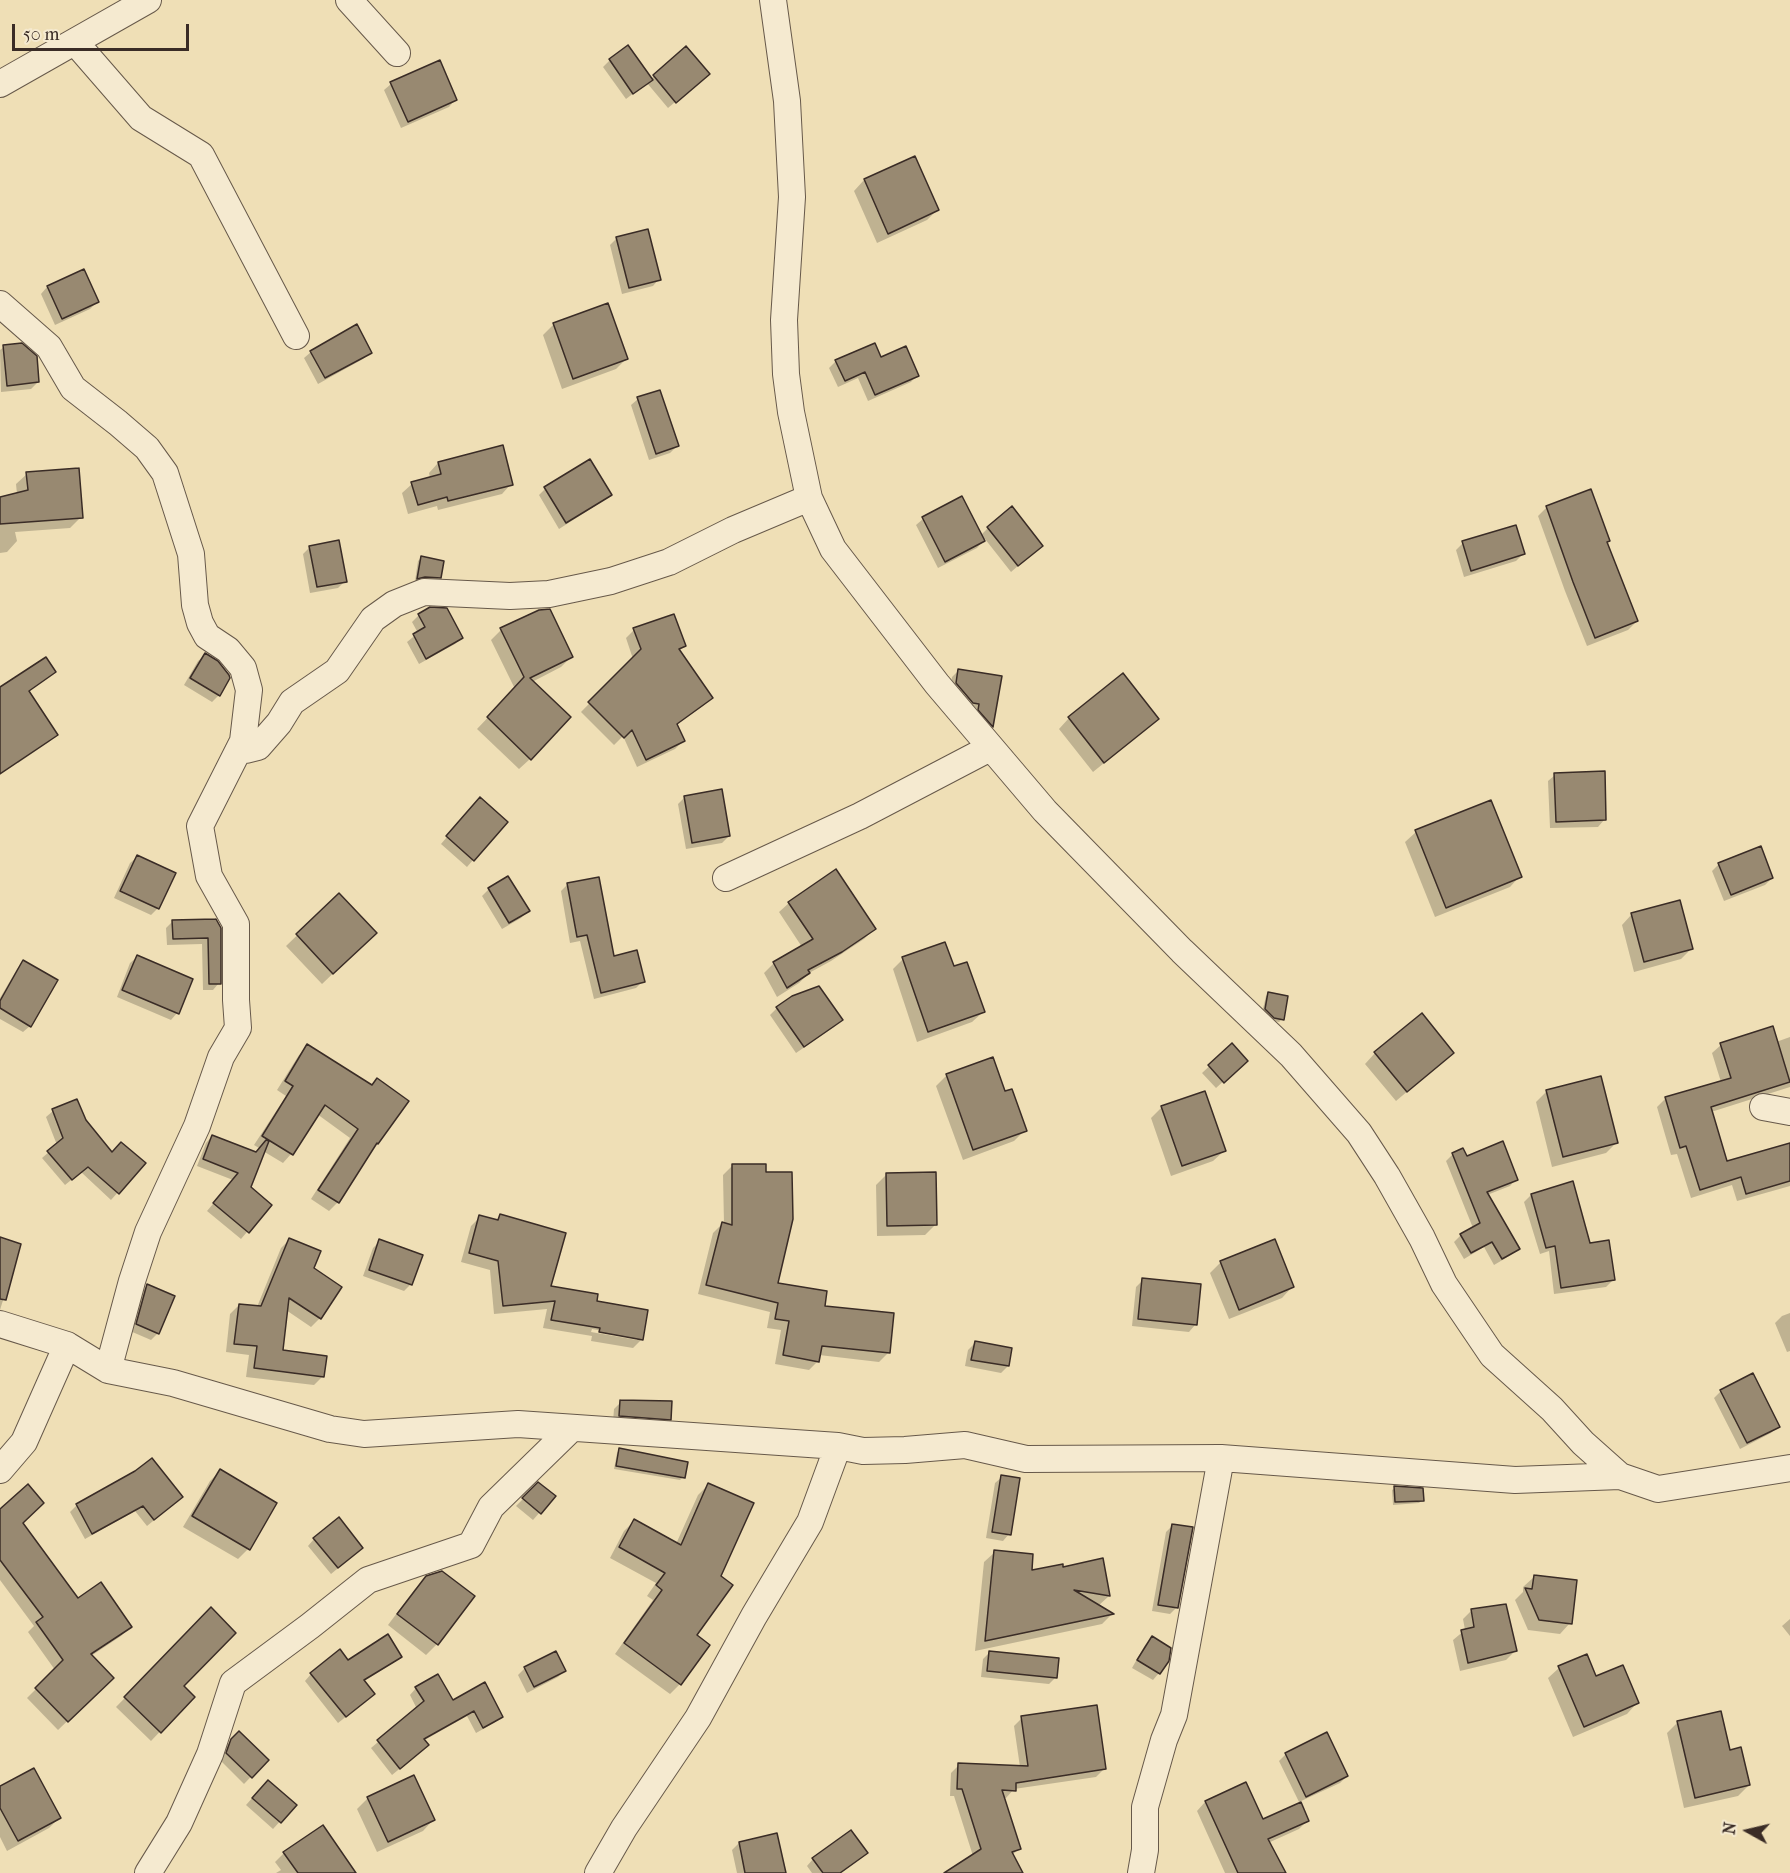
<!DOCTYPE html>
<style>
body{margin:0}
#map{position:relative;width:1790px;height:1873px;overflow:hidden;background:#efdfb6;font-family:"IM FELL French Canon",serif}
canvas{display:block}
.north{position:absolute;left:1718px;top:1801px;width:60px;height:60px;-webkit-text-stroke:4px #f5ead0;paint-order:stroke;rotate:278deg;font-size:16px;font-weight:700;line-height:24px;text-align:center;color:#3a2c26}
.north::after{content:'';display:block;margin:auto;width:21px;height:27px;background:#3a2c26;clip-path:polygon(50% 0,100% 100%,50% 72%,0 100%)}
.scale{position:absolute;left:12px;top:24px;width:177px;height:27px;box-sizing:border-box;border:3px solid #3a2c26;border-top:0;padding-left:8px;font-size:18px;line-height:21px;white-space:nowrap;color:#3a2c26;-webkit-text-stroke:4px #f5ead0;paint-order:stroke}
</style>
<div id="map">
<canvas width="1790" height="1873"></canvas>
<div class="north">N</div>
<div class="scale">50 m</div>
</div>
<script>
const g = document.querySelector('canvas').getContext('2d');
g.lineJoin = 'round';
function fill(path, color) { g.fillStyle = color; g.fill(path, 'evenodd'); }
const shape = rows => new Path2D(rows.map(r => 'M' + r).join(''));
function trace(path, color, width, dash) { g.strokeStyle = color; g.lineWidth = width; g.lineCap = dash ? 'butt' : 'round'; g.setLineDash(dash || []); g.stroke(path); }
const shadow = shape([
 [610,60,651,79,654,76,701,80,668,108,647,83,626,99,603,67],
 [391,84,455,100,449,107,401,128,384,90],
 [914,158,937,210,927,220,877,243,854,191,864,180],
 [617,238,659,279,653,286,622,294,610,245],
 [47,287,97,302,90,309,55,325,41,294],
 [554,324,626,359,616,369,562,389,543,335],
 [4,347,38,382,31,389,1,392,0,350],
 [311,352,370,353,363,359,318,384,304,358],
 [880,359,917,375,911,382,868,401,858,378,838,387,829,368,836,361],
 [638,399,677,446,670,453,649,460,631,405],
 [438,463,511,484,502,494,438,510,437,506,408,514,402,493,412,484,430,478,429,473],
 [27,474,81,517,70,528,15,532,17,541,7,552,0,553,0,499,17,494,16,484],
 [545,489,610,494,603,501,559,529,539,495],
 [962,498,981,535,988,528,1034,552,1011,572,985,539,977,548,938,568,916,525,923,519],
 [1547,507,1606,543,1637,621,1628,630,1587,646,1565,591,1538,516],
 [1463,543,1523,554,1516,561,1464,577,1456,550],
 [310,547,345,581,338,588,310,593,303,554],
 [421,558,439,577,436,580,415,581,418,561],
 [419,615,462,637,455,644,419,664,407,642,418,633,412,622],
 [501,630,571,657,561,667,532,682,530,759,519,769,477,729,515,689,491,640],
 [634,630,684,646,679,651,711,698,703,706,676,725,683,741,675,749,637,767,623,736,614,745,581,712,633,659,626,638],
 [205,655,219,695,212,702,184,685,198,661],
 [959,670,1000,677,992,727,986,733,950,690,952,677],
 [54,672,28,692,56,735,49,742,18,763,0,736,0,689],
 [1069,718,1157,719,1146,729,1093,772,1059,729],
 [1555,775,1604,820,1598,827,1550,828,1548,781],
 [685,797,729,836,722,843,686,849,678,804],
 [1490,801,1520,876,1510,887,1435,917,1405,842,1416,832],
 [474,805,473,860,467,867,441,844],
 [137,857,158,908,151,915,114,898,130,863],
 [1719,864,1772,878,1765,885,1724,901,1712,871],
 [568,884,613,958,643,981,636,988,594,999,580,941,570,943,561,891],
 [489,889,528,911,521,918,502,929,482,896],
 [339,895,364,944,322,984,286,946],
 [789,903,874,929,864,939,831,961,809,973,799,983,777,997,764,973,774,963,802,947,779,912],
 [1632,914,1691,949,1681,959,1634,972,1622,925],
 [215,920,219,983,213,990,203,990,202,944,167,945,166,928,173,921],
 [137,957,177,1013,171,1020,117,997,130,963],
 [903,959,953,968,983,1012,972,1022,917,1042,893,969],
 [23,962,30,1026,23,1032,0,1019,0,998,17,969],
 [1269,993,1282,1019,1279,1022,1270,1020,1262,1013,1266,996],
 [777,1008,841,1020,834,1027,796,1053,770,1015],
 [1790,1037,1790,1087,1711,1112,1726,1163,1790,1144,1790,1186,1737,1201,1732,1185,1691,1198,1677,1154,1671,1155,1657,1107,1666,1098,1721,1082,1712,1053,1721,1045,1776,1042],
 [1232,1045,1239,1067,1216,1088,1202,1073],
 [308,1046,377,1143,372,1148,338,1202,329,1211,311,1199,350,1138,317,1114,291,1154,283,1163,263,1151,249,1188,270,1205,241,1239,207,1211,233,1180,197,1166,206,1143,212,1136,255,1153,259,1148,254,1145,286,1096,277,1090,299,1055],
 [1375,1053,1441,1063,1396,1101,1365,1064],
 [947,1075,1004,1093,1025,1130,1014,1141,963,1160,936,1086],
 [1547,1091,1616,1143,1606,1153,1552,1167,1536,1102],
 [1162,1107,1224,1151,1213,1161,1171,1176,1151,1118],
 [53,1111,84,1120,112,1154,144,1163,111,1200,81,1172,65,1185,42,1158,57,1145,46,1117],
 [1453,1154,1466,1158,1516,1179,1510,1186,1487,1195,1518,1249,1511,1255,1494,1265,1484,1247,1464,1259,1454,1242,1461,1235,1473,1228,1446,1161],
 [733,1165,776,1284,823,1307,888,1353,879,1362,819,1355,818,1361,809,1370,775,1364,781,1330,767,1328,770,1312,698,1294,713,1233,722,1224,724,1224,723,1175],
 [886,1175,936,1224,925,1235,877,1236,876,1185],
 [1531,1195,1589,1245,1613,1280,1606,1287,1554,1294,1549,1251,1540,1254,1524,1202],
 [500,1216,550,1287,595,1302,642,1339,633,1348,591,1341,592,1336,543,1328,547,1309,494,1314,490,1270,461,1262,471,1226,480,1217,495,1221],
 [592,1329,637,1337,637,1340,591,1332],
 [0,1239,20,1245,0,1310],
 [290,1239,313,1269,320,1318,311,1327,286,1310,281,1351,323,1376,314,1385,246,1377,249,1355,226,1352,230,1314,239,1305,257,1307,281,1248],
 [380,1241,411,1284,404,1291,363,1276,373,1248],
 [1221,1262,1292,1287,1282,1298,1229,1319,1210,1273],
 [1143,1280,1195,1325,1189,1332,1132,1326,1136,1287],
 [147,1286,158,1333,151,1340,130,1331,140,1293],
 [1790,1313,1790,1351,1787,1352,1775,1323,1782,1316],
 [975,1343,1008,1366,1001,1373,965,1366,968,1350],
 [1721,1391,1778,1426,1771,1433,1740,1449,1714,1398],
 [621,1402,670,1419,663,1426,613,1422,614,1409],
 [619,1450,683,1477,680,1480,614,1469,617,1453],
 [220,1471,248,1549,238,1559,183,1527,210,1481],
 [1002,1477,1009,1534,1003,1541,986,1538,995,1483],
 [538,1484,554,1496,533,1520,516,1506],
 [708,1485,694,1636,680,1684,670,1694,615,1654,653,1600,647,1596,656,1583,610,1558,624,1531,634,1521,676,1544,698,1495],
 [1395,1488,1422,1500,1419,1503,1393,1505,1392,1490],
 [175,1503,147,1526,135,1511,85,1539,70,1512,77,1505],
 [0,1511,21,1523,77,1600,130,1627,121,1636,91,1656,112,1678,58,1730,27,1698,55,1670,28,1632,34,1626,0,1580],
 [1173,1525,1177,1607,1170,1614,1152,1611,1166,1532],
 [314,1539,354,1555,331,1574,308,1546],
 [995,1552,1030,1572,1062,1569,1109,1596,1098,1606,1112,1614,1102,1624,975,1651,984,1562],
 [427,1577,437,1644,426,1655,388,1625,415,1589],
 [1534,1577,1570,1623,1560,1634,1528,1630,1515,1600,1523,1592,1523,1587],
 [211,1610,182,1686,193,1697,151,1741,116,1707],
 [1472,1610,1515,1651,1506,1660,1460,1671,1453,1640,1465,1630,1463,1619],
 [1790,1619,1790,1636,1782,1626],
 [1152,1638,1159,1673,1153,1680,1132,1668,1145,1645],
 [990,1652,1056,1677,1049,1684,981,1677,983,1659],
 [555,1653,564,1671,558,1677,527,1693,518,1675,525,1668],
 [400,1656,393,1663,363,1682,366,1701,338,1723,305,1681,311,1674,347,1662],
 [1559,1668,1595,1678,1637,1703,1627,1714,1573,1737,1548,1678],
 [416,1688,452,1702,501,1717,494,1723,476,1733,467,1716,423,1741,420,1752,392,1775,371,1748,417,1709,410,1695],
 [1022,1718,1104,1769,1096,1777,1014,1789,1006,1798,1003,1798,1019,1849,1012,1855,1021,1873,947,1873,973,1856,954,1796,950,1796,951,1773,959,1765,1020,1767,1014,1726],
 [1678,1722,1729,1751,1749,1785,1738,1796,1684,1808,1667,1733],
 [239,1733,267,1760,244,1784,220,1760,224,1748],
 [1286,1754,1347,1776,1340,1783,1299,1802,1307,1821,1299,1829,1268,1843,1284,1873,1225,1873,1197,1811,1205,1802,1245,1784,1262,1821,1300,1804,1279,1761],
 [0,1788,59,1818,49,1828,7,1851,0,1837],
 [261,1788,295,1805,273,1829,246,1805],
 [368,1798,433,1820,423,1831,377,1852,357,1809],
 [739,1843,784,1873,737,1873,732,1850],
 [284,1853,354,1873,276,1873,281,1870,275,1862],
 [866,1853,840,1873,812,1873,807,1866,813,1859]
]);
const building = shape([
 [628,45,653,80,633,94,609,59,628,45],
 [686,46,710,74,676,103,653,75,686,46],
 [440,60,457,100,408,122,390,82,440,60],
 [915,156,939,210,888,234,864,179,915,156],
 [648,229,661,280,629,288,616,237,648,229],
 [84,269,99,302,62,319,47,286,84,269],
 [608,303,628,359,573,379,553,323,608,303],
 [357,324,372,353,325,378,310,351,357,324],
 [22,343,37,356,39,382,7,386,3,345,22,343],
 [875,343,881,357,906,346,919,376,875,395,865,372,845,381,835,360,875,343],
 [660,390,679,446,656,454,637,397,660,390],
 [503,445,513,485,448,501,447,497,418,505,411,482,441,474,438,462,503,445],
 [590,459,612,495,566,523,544,487,590,459],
 [79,468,83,518,0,524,0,497,28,490,26,472,79,468],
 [1591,489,1610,541,1607,542,1638,621,1595,638,1573,582,1546,506,1591,489],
 [962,496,985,541,945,562,922,517,962,496],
 [1012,506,1043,546,1018,566,987,527,1012,506],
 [1516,525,1525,554,1471,571,1462,541,1516,525],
 [339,540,347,582,317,587,309,546,339,540],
 [421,556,444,561,441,578,425,577,417,579,421,556],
 [430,607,447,608,463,638,426,659,413,634,425,627,418,614,430,607],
 [550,609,573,657,530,678,571,717,531,760,487,717,524,677,500,628,539,610,550,609],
 [674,614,686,646,679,649,713,698,677,724,685,741,646,760,632,730,624,738,588,702,641,649,633,628,674,614],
 [205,653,218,661,229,675,230,678,220,696,190,678,205,653],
 [46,657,56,672,29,691,58,735,0,774,0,687,46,657],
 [958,669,1002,676,993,727,978,710,979,704,973,703,956,683,958,669],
 [1123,673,1159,719,1104,763,1068,717,1123,673],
 [1605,771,1606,820,1556,822,1554,773,1605,771],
 [722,789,730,836,692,843,684,796,722,789],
 [480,797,508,822,474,861,446,836,480,797],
 [1491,800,1522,877,1446,908,1415,830,1491,800],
 [1761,846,1773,878,1731,895,1718,863,1761,846],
 [137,855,176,873,159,909,120,891,137,855],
 [836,869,876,929,842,952,808,970,810,973,787,988,773,962,813,939,788,902,836,869],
 [508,876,530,911,509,923,488,888,508,876],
 [599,877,614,956,637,950,645,982,601,993,587,935,577,937,567,883,599,877],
 [339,893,377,933,333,974,296,934,339,893],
 [1680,900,1693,949,1644,962,1631,913,1680,900],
 [216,919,221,928,221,984,209,984,208,938,173,939,172,920,216,919],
 [945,942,954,966,967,962,985,1012,928,1032,902,957,945,942],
 [137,955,193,979,179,1014,122,990,137,955],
 [23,960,58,980,31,1027,0,1008,0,1001,23,960],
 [819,986,843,1020,804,1047,776,1007,792,996,819,986],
 [1268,992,1288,996,1284,1020,1274,1018,1265,1009,1268,992],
 [1422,1013,1454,1053,1407,1092,1374,1052,1422,1013],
 [1773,1026,1790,1082,1711,1107,1727,1161,1790,1143,1790,1181,1746,1194,1741,1177,1700,1190,1686,1146,1680,1148,1665,1097,1731,1078,1720,1043,1773,1026],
 [1232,1043,1248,1061,1224,1083,1208,1065,1232,1043],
 [307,1044,372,1085,377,1078,409,1101,378,1144,377,1143,339,1203,318,1190,358,1129,325,1105,293,1155,262,1136,293,1086,285,1081,307,1044],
 [993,1057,1005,1091,1012,1089,1027,1131,973,1150,946,1074,993,1057],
 [1601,1076,1618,1143,1563,1157,1546,1090,1601,1076],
 [1205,1091,1226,1151,1182,1166,1161,1106,1205,1091],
 [77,1099,86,1120,112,1152,121,1142,146,1163,119,1194,88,1167,72,1180,47,1151,63,1138,52,1109,77,1099],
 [212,1135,256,1152,266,1140,269,1141,251,1187,272,1205,249,1233,213,1203,238,1173,203,1159,212,1135],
 [1503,1141,1518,1180,1487,1192,1520,1249,1502,1259,1492,1242,1471,1253,1460,1234,1480,1223,1452,1153,1463,1148,1467,1156,1503,1141],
 [732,1164,766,1164,766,1172,792,1172,793,1219,778,1283,827,1291,825,1306,894,1313,890,1353,822,1346,819,1362,783,1355,789,1321,775,1319,778,1303,706,1285,722,1222,732,1225,732,1164],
 [936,1172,937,1225,887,1226,886,1173,936,1172],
 [1573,1181,1590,1243,1609,1240,1615,1280,1561,1288,1555,1246,1546,1248,1531,1194,1573,1181],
 [500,1214,566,1233,551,1286,598,1294,597,1301,648,1310,643,1340,599,1332,600,1328,551,1320,555,1301,503,1306,498,1261,469,1253,479,1215,498,1220,500,1214],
 [0,1237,21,1244,6,1300,0,1299,0,1237],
 [289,1238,321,1251,314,1268,342,1287,321,1319,289,1298,283,1350,327,1356,324,1377,254,1368,257,1346,234,1344,239,1304,261,1306,289,1238],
 [379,1239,423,1255,412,1285,369,1270,379,1239],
 [1275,1239,1294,1287,1239,1310,1220,1261,1275,1239],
 [1142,1278,1201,1284,1197,1325,1138,1319,1142,1278],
 [147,1284,175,1296,159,1334,136,1324,147,1284],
 [975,1341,1012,1348,1009,1366,971,1360,975,1341],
 [1753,1373,1780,1427,1747,1443,1720,1390,1753,1373],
 [620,1400,672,1401,671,1420,619,1416,620,1400],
 [619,1448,688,1462,685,1478,616,1466,619,1448],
 [152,1458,183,1497,154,1520,143,1506,92,1534,76,1504,135,1471,152,1458],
 [220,1469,277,1503,250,1550,192,1516,220,1469],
 [1001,1475,1020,1478,1011,1535,992,1532,1001,1475],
 [538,1482,556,1496,541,1514,522,1498,538,1482],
 [708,1483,754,1503,721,1576,733,1585,697,1635,710,1645,681,1685,624,1643,662,1590,656,1585,665,1573,619,1547,634,1519,681,1545,708,1483],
 [28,1484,44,1503,23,1523,78,1598,101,1582,132,1627,91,1654,114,1678,68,1722,35,1688,63,1660,36,1622,43,1617,0,1560,0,1509,28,1484],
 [1394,1486,1423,1488,1424,1501,1395,1502,1394,1486],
 [339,1517,363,1548,338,1568,313,1538,339,1517],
 [1172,1524,1193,1527,1178,1608,1158,1605,1172,1524],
 [994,1550,1033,1554,1032,1570,1063,1564,1063,1567,1103,1558,1110,1596,1074,1590,1114,1614,985,1641,994,1550],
 [442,1571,475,1596,438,1645,397,1614,426,1576,442,1571],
 [1534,1575,1577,1580,1572,1624,1539,1620,1525,1588,1532,1589,1534,1575],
 [1506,1604,1517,1651,1468,1663,1461,1630,1474,1627,1471,1609,1506,1604],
 [211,1607,236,1633,184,1686,195,1697,161,1733,124,1697,211,1607],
 [388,1634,402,1657,364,1680,375,1694,346,1717,310,1673,340,1649,348,1660,388,1634],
 [1152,1636,1171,1648,1169,1661,1160,1674,1137,1660,1152,1636],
 [556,1651,566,1671,534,1687,524,1667,556,1651],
 [989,1651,1059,1658,1057,1678,987,1671,989,1651],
 [1587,1654,1596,1676,1623,1665,1639,1703,1584,1727,1558,1666,1587,1654],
 [438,1674,453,1700,485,1682,503,1717,483,1728,474,1711,424,1739,429,1745,400,1769,377,1740,424,1701,415,1687,438,1674],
 [1097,1705,1106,1769,1016,1783,1016,1791,1002,1790,1021,1849,1012,1852,1023,1873,944,1873,981,1849,962,1789,957,1789,958,1763,1028,1766,1021,1716,1097,1705],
 [1721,1711,1730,1750,1741,1747,1750,1785,1695,1798,1677,1721,1721,1711],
 [239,1731,269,1760,252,1778,226,1753,231,1739,239,1731],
 [1327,1732,1348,1776,1306,1797,1285,1753,1327,1732],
 [34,1768,61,1818,18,1841,0,1808,0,1786,34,1768],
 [414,1775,435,1820,388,1842,367,1797,414,1775],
 [268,1780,297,1805,281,1823,252,1798,268,1780],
 [1246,1782,1263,1819,1301,1802,1309,1821,1268,1839,1286,1873,1238,1873,1205,1801,1246,1782],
 [323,1825,356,1873,298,1873,283,1852,323,1825],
 [851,1830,868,1853,840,1873,823,1873,812,1858,851,1830],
 [777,1833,786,1873,745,1873,739,1842,777,1833]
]);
const street = shape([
 [349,0,397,53],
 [773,0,787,101,792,197,784,320,786,374,791,412,809,498,833,549,937,684,1045,811,1182,951,1291,1055,1359,1133,1387,1176,1422,1238,1444,1284,1492,1355,1552,1409,1583,1443,1620,1476],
 [75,42,141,118,201,155,296,336],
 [0,84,148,0],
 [0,304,49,347,73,388,118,423,147,448,165,473,191,554,195,605,200,623,207,636,228,650,243,668,249,690,243,741,200,826,209,876,236,924,236,1000,238,1028,221,1057,197,1126,148,1232,132,1281,108,1370],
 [243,741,246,750,258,747,279,723,292,702,337,671,373,619,394,604,424,592,510,596,549,594,611,581,669,562,733,530,809,498],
 [726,878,860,816,990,748],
 [1763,1107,1790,1112],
 [0,1324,67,1345,108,1370,173,1383,330,1429,364,1434,518,1424,838,1446,863,1451,905,1450,965,1445,1026,1459,1221,1458,1515,1480,1620,1476,1658,1489,1790,1468],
 [0,1470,24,1442,67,1345],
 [148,1873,179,1823,210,1754,233,1683,310,1626,368,1580,471,1545,491,1507,572,1428],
 [598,1873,624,1828,698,1718,754,1616,810,1522,838,1446],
 [1141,1873,1145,1850,1145,1807,1164,1740,1174,1715,1221,1458]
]);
fill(shadow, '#0003');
fill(building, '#988971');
trace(building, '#3a2c26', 1.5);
trace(street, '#67594a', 28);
trace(street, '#f5ead0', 26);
</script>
